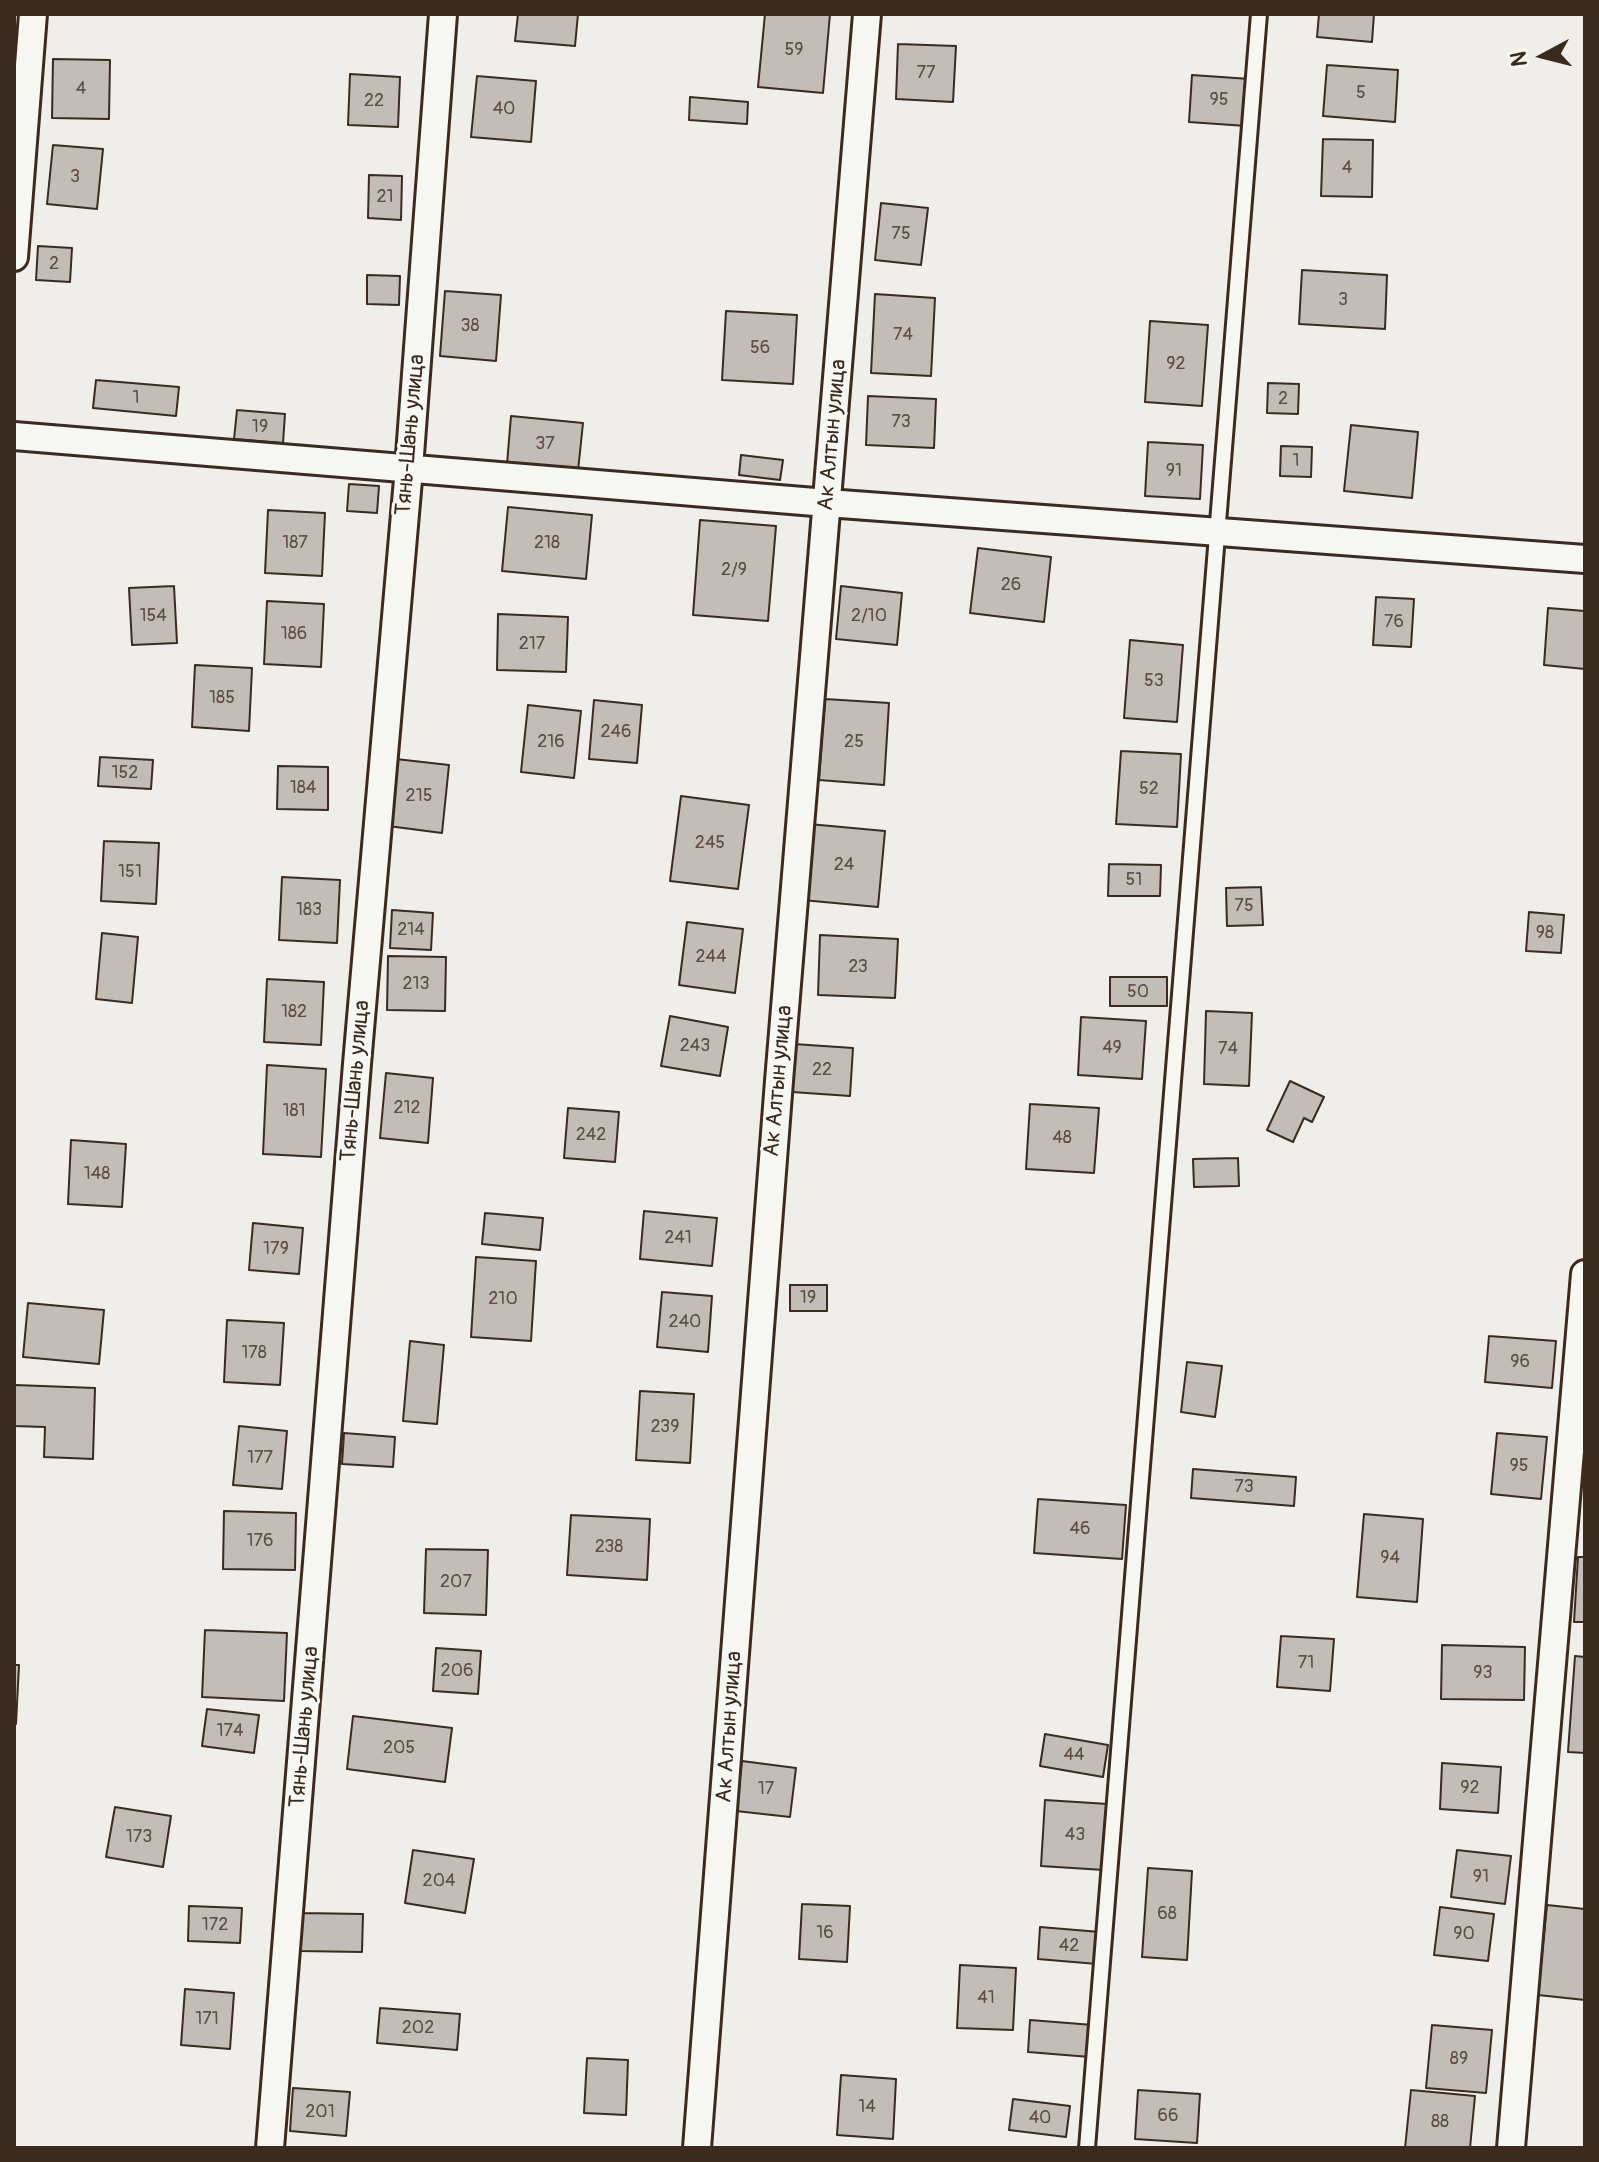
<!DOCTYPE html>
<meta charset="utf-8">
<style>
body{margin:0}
#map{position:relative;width:1599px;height:2162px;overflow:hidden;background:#efeeea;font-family:Pangolin,sans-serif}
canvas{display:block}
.frame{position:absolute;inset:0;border:16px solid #3b2a1e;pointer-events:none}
.north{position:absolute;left:1503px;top:16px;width:80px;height:80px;-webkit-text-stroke:6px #f6f6f2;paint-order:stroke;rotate:263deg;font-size:22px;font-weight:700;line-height:32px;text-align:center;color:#3b2a1e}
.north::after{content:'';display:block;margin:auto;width:28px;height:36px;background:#3b2a1e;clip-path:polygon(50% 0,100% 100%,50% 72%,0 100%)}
</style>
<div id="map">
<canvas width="1599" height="2162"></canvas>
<div class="frame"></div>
<div class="north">N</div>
</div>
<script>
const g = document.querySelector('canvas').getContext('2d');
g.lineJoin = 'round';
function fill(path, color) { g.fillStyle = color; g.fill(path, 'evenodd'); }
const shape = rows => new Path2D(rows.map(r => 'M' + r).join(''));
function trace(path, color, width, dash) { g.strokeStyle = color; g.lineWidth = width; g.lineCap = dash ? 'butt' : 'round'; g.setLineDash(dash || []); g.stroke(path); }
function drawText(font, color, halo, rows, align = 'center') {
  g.font = font + ' Pangolin,sans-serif'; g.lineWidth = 6; g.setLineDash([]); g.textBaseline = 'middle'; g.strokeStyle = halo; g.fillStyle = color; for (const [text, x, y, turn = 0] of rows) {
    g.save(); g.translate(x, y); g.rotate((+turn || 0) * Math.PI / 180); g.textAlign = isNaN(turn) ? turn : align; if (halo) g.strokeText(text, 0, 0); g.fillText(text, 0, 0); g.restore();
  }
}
const building = shape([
 [518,14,578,14,575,46,515,41,518,14],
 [765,14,830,14,823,93,758,87,765,14],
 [1319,14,1374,14,1372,42,1317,37,1319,14],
 [898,44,956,46,953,102,896,99,898,44],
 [53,59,110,60,109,119,52,118,53,59],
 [1327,65,1398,70,1395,122,1323,116,1327,65],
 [350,74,400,77,398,127,348,125,350,74],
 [1192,75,1250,79,1246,126,1189,122,1192,75],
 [477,76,536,81,531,142,471,137,477,76],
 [690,97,748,102,747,124,689,120,690,97],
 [1323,139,1373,140,1372,197,1321,196,1323,139],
 [53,145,103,149,97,209,47,204,53,145],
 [369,175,402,176,401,220,368,218,369,175],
 [881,203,928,208,921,265,875,260,881,203],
 [38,246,72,248,70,282,36,280,38,246],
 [1302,270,1387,275,1385,329,1299,324,1302,270],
 [367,275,400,276,399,305,367,304,367,275],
 [445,291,501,295,496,361,440,356,445,291],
 [875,294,935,298,931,376,871,373,875,294],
 [726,311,797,315,793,384,722,380,726,311],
 [1150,321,1208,325,1202,406,1145,402,1150,321],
 [96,380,179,387,176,416,93,408,96,380],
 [1268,383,1299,384,1298,414,1267,413,1268,383],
 [868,396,936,399,934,448,866,445,868,396],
 [237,410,285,414,283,443,234,439,237,410],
 [511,416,583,423,578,471,507,464,511,416],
 [1351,425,1418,432,1412,498,1344,491,1351,425],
 [1148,442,1203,445,1200,499,1145,496,1148,442],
 [1281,446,1312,447,1311,477,1280,476,1281,446],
 [741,455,783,460,780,480,739,475,741,455],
 [349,484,379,486,377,513,347,511,349,484],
 [508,507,592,515,586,579,502,571,508,507],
 [268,510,325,513,322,576,265,573,268,510],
 [700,520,776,526,768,621,693,615,700,520],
 [978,548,1051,557,1044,622,970,613,978,548],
 [174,586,177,643,132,645,129,588,174,586],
 [841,586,902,593,897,645,836,639,841,586],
 [1376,597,1414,599,1411,647,1373,645,1376,597],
 [267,601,324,604,321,667,264,664,267,601],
 [1548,608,1585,611,1585,669,1544,665,1548,608],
 [498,614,568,617,566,672,497,670,498,614],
 [1130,640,1183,645,1177,722,1124,718,1130,640],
 [195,665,252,668,249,731,192,727,195,665],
 [825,699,889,703,884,785,819,780,825,699],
 [594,700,642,705,637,763,589,759,594,700],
 [528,705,581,711,574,778,521,772,528,705],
 [1121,751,1181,754,1177,827,1116,824,1121,751],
 [100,757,153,760,151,789,98,786,100,757],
 [396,759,449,765,442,833,388,826,396,759],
 [278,766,328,767,328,810,277,809,278,766],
 [681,796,749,805,738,889,670,881,681,796],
 [809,824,885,831,878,907,802,900,809,824],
 [104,841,159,843,156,904,101,901,104,841],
 [1109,864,1161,865,1160,896,1108,896,1109,864],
 [282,877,340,880,337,943,279,940,282,877],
 [1261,887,1263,925,1227,926,1226,888,1261,887],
 [392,910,433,913,431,950,390,948,392,910],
 [1529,912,1564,915,1561,953,1526,951,1529,912],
 [687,922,743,929,735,993,679,985,687,922],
 [102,933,138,937,132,1003,96,999,102,933],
 [820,935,898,939,895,998,818,995,820,935],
 [388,956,446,957,445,1011,387,1010,388,956],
 [1110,977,1167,977,1167,1006,1110,1006,1110,977],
 [267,979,324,982,321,1045,264,1042,267,979],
 [1206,1011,1252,1013,1249,1086,1204,1084,1206,1011],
 [670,1016,728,1027,720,1076,661,1066,670,1016],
 [1081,1017,1146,1021,1142,1079,1078,1075,1081,1017],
 [794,1044,853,1048,850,1096,792,1092,794,1044],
 [267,1065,326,1069,321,1157,263,1154,267,1065],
 [386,1073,433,1078,428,1143,380,1138,386,1073],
 [1290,1081,1324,1097,1312,1122,1304,1118,1293,1142,1267,1130,1290,1081],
 [1030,1104,1099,1108,1094,1173,1026,1169,1030,1104],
 [568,1108,619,1112,615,1162,564,1158,568,1108],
 [71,1140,126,1144,122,1207,68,1204,71,1140],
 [1238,1158,1239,1186,1194,1187,1193,1159,1238,1158],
 [644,1211,717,1218,712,1266,640,1259,644,1211],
 [485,1213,543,1218,540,1250,482,1244,485,1213],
 [253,1223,303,1228,299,1274,249,1270,253,1223],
 [476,1257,536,1261,531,1341,471,1337,476,1257],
 [790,1285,827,1285,827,1311,790,1311,790,1285],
 [662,1292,712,1296,708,1352,657,1347,662,1292],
 [28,1303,104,1310,99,1364,23,1357,28,1303],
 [227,1320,284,1323,280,1385,224,1382,227,1320],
 [1489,1336,1556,1341,1552,1388,1485,1382,1489,1336],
 [410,1341,444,1345,437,1424,403,1421,410,1341],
 [1187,1362,1222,1366,1215,1417,1181,1412,1187,1362],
 [15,1385,95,1388,93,1459,44,1457,45,1427,14,1426,15,1385],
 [640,1391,694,1394,690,1463,636,1460,640,1391],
 [239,1426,287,1431,282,1489,233,1485,239,1426],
 [344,1433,395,1437,393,1467,342,1464,344,1433],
 [1497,1433,1547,1437,1541,1499,1491,1494,1497,1433],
 [1193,1469,1296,1477,1294,1506,1191,1498,1193,1469],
 [1038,1499,1126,1505,1122,1559,1034,1553,1038,1499],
 [224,1511,296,1513,295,1570,223,1569,224,1511],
 [1364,1514,1423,1519,1417,1602,1357,1597,1364,1514],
 [571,1515,650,1519,647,1580,567,1575,571,1515],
 [426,1549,488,1550,486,1615,424,1613,426,1549],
 [1578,1557,1585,1557,1585,1622,1574,1622,1578,1557],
 [205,1630,287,1633,284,1701,202,1697,205,1630],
 [1281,1636,1334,1639,1330,1691,1277,1687,1281,1636],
 [1442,1645,1525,1647,1524,1700,1441,1699,1442,1645],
 [436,1648,481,1651,478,1694,433,1691,436,1648],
 [1575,1656,1585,1657,1585,1753,1568,1752,1575,1656],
 [14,1665,19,1665,16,1724,14,1724,14,1665],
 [207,1709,259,1715,254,1753,202,1746,207,1709],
 [353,1716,452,1728,445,1782,347,1769,353,1716],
 [1045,1734,1108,1745,1103,1777,1040,1766,1045,1734],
 [742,1761,796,1768,790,1817,736,1811,742,1761],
 [1442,1763,1501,1767,1498,1813,1440,1809,1442,1763],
 [1045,1800,1108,1804,1104,1870,1041,1866,1045,1800],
 [115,1807,171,1816,163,1867,106,1857,115,1807],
 [413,1850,474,1859,465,1913,405,1903,413,1850],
 [1457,1850,1511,1856,1505,1904,1451,1897,1457,1850],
 [1148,1868,1192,1871,1187,1960,1142,1957,1148,1868],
 [802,1904,850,1906,847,1962,799,1959,802,1904],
 [1547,1905,1585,1909,1585,2000,1538,1995,1547,1905],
 [189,1906,242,1908,240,1943,188,1941,189,1906],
 [1440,1907,1494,1914,1488,1961,1434,1955,1440,1907],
 [301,1913,363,1914,362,1952,300,1951,301,1913],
 [1040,1927,1100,1932,1097,1964,1038,1959,1040,1927],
 [960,1965,1016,1968,1013,2030,957,2028,960,1965],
 [185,1989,234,1993,230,2049,181,2045,185,1989],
 [380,2008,460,2014,457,2050,377,2043,380,2008],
 [1030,2020,1093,2025,1090,2057,1028,2052,1030,2020],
 [1432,2025,1492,2030,1486,2093,1426,2088,1432,2025],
 [587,2058,628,2060,626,2115,584,2113,587,2058],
 [841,2075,896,2079,893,2139,837,2135,841,2075],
 [293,2088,350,2092,346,2136,290,2131,293,2088],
 [1138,2090,1200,2094,1197,2143,1135,2139,1138,2090],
 [1411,2090,1475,2096,1470,2148,1405,2148,1411,2090],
 [1013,2099,1070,2106,1066,2137,1009,2130,1013,2099]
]);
const lane = shape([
 [1087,2148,1259,14]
]);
const street = shape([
 [14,257,33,14],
 [14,436,827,503,1585,559],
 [270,2148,357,1064,409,468,443,14],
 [697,2148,779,1081,867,14],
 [1511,2148,1585,1274]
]);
const numberNames = [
 ["59",794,50],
 ["77",926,73],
 ["4",81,89],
 ["5",1361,93],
 ["95",1219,100],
 ["22",374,101],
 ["40",504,109],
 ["4",1347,168],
 ["3",75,177],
 ["21",385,197],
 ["75",901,234],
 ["2",54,264],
 ["3",1343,300],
 ["38",470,326],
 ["74",903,335],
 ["56",760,348],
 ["92",1176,364],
 ["1",136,398],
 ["2",1283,399],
 ["73",901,422],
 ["19",260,427],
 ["37",545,444],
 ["1",1296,461],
 ["91",1174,471],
 ["187",295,543],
 ["218",547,543],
 ["2/9",734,570],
 ["26",1011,585],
 ["154",153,616],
 ["2/10",869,616],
 ["76",1394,622],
 ["186",294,634],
 ["217",532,644],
 ["53",1154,681],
 ["185",222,698],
 ["246",616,732],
 ["216",551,742],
 ["25",854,742],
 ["152",125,773],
 ["184",303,788],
 ["52",1149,789],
 ["215",419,796],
 ["245",710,843],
 ["24",844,865],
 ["151",130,872],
 ["51",1134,880],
 ["75",1244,906],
 ["183",309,910],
 ["214",411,930],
 ["98",1545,933],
 ["244",711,957],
 ["23",858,967],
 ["213",416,984],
 ["50",1138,992],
 ["182",294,1012],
 ["243",695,1046],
 ["49",1112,1048],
 ["74",1228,1049],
 ["22",822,1070],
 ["212",407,1108],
 ["181",294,1111],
 ["242",591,1135],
 ["48",1062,1138],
 ["148",97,1174],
 ["241",678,1238],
 ["179",276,1249],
 ["19",808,1298],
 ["210",503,1299],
 ["240",685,1322],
 ["178",254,1353],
 ["96",1520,1362],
 ["239",665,1427],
 ["177",260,1458],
 ["95",1519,1466],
 ["73",1244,1487],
 ["46",1080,1529],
 ["176",260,1541],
 ["238",609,1547],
 ["94",1390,1558],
 ["207",456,1582],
 ["71",1306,1663],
 ["206",457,1671],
 ["93",1483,1673],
 ["174",230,1731],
 ["205",399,1748],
 ["44",1074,1755],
 ["92",1470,1788],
 ["17",766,1789],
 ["43",1075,1835],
 ["173",139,1837],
 ["91",1481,1877],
 ["204",439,1881],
 ["68",1167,1914],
 ["172",215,1925],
 ["16",825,1933],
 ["90",1464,1934],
 ["42",1069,1946],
 ["41",986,1998],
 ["171",207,2019],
 ["202",418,2028],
 ["89",1459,2059],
 ["14",867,2107],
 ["201",320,2112],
 ["66",1168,2116],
 ["40",1040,2118],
 ["88",1440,2122]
];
const streetNames = [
 ["Тянь-Шань улица",411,435,-85],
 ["Ак Алтын улица",833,435,-85],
 ["Тянь-Шань улица",356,1081,-85],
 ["Ак Алтын улица",779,1081,-85],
 ["Тянь-Шань улица",305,1727,-85],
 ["Ак Алтын улица",730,1727,-86]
];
fill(building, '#c2bdb7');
trace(building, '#3b2a1e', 2);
trace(lane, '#3b2a1e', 20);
trace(street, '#3b2a1e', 32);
trace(lane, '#f6f6f2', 14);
trace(street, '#f6f6f2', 26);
drawText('18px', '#5d4f44', null, numberNames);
drawText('22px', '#3b2a1e', '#f6f6f2', streetNames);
</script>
